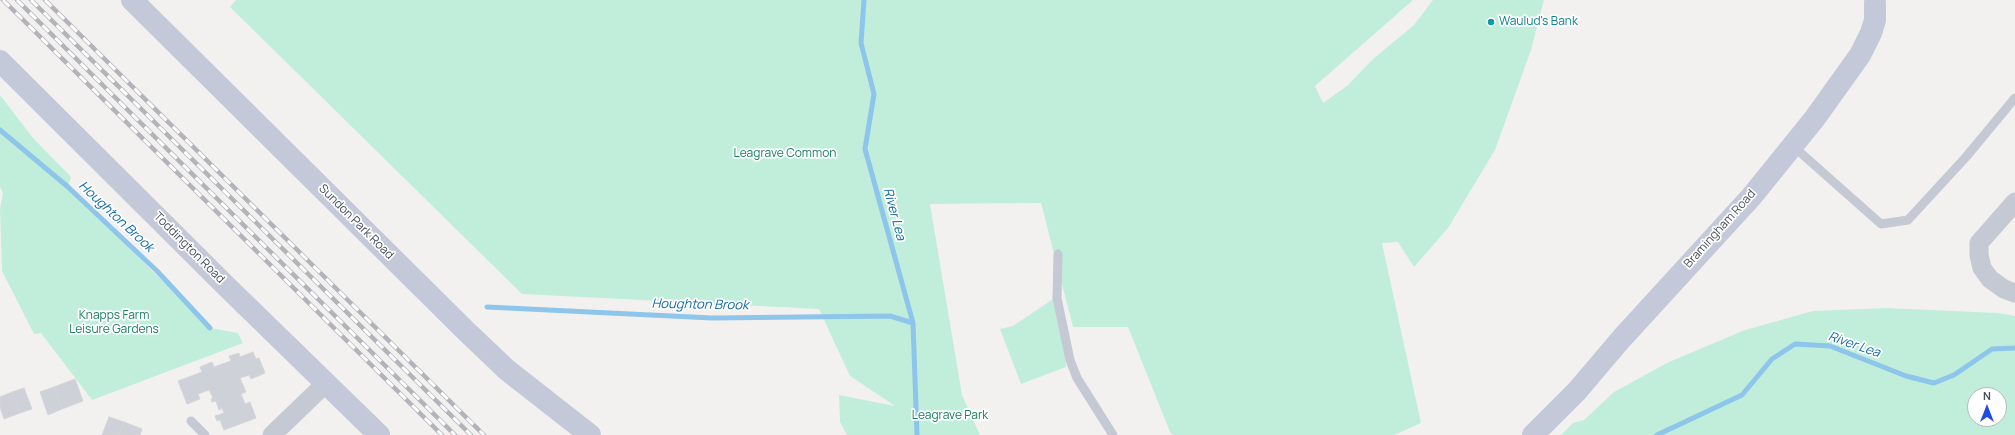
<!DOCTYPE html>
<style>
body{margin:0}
#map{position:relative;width:2015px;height:435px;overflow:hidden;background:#f3f1f0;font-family:Manrope,sans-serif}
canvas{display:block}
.north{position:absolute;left:1967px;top:387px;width:40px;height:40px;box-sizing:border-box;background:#fff;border:1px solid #b6b9be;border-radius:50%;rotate:0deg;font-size:11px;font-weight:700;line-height:16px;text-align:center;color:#484f5d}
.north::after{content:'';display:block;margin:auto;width:14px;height:18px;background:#1d4cdf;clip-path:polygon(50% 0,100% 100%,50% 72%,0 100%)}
</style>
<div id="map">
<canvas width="2015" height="435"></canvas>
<div class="north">N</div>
</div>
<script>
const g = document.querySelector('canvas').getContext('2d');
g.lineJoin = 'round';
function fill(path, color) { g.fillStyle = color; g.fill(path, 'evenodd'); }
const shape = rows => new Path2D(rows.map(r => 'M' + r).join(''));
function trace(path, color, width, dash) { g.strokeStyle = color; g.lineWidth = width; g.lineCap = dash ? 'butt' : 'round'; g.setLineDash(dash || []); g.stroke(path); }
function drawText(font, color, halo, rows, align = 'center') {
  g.font = font + ' Manrope,sans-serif'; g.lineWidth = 3.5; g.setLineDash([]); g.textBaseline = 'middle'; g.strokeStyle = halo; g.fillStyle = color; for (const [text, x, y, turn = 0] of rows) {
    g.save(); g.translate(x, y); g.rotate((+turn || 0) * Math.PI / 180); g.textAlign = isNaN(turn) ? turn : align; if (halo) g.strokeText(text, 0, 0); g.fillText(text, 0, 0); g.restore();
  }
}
const green = shape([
 [236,0,1413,0,1315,86,1323,103,1347,86,1373,59,1414,25,1433,0,1544,0,1531,50,1495,150,1448,228,1414,267,1398,242,1382,243,1421,423,1394,435,1173,435,1170,432,1128,327,1073,327,1041,203,930,204,962,395,980,435,847,435,840,422,839,395,895,406,850,376,819,309,522,294,230,7],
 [0,95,33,138,71,177,68,187,210,328,238,333,243,343,92,400,41,333,34,334,2,271,0,209,3,193,0,187],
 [1053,299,1065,353,1066,367,1021,384,1000,329,1013,326],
 [1887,308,1998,313,2015,316,2015,435,1561,435,1573,423,1584,420,1614,392,1669,362,1745,330,1813,311],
 [1975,395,1999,395,1999,419,1975,419]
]);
const stream = shape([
 [864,0,861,43,874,94,865,149,913,323,917,435],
 [0,130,68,187,157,271,210,328],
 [487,307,712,318,890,316,913,323],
 [1657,435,1742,395,1772,359,1795,344,1830,346,1906,376,1934,383,1954,375,1992,349,2015,348]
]);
const building = shape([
 [253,352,256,359,259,358,265,373,251,379,249,375,240,378,246,392,241,394,245,404,250,402,256,418,224,430,220,420,217,421,215,416,224,413,222,408,219,410,216,401,212,402,211,399,213,398,209,390,198,394,200,399,187,404,178,381,202,372,200,367,212,362,214,367,231,361,229,356,239,353,240,357,253,352],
 [75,379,83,401,62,409,54,387,75,379],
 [54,387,62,409,48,415,40,392,54,387],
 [24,388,32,409,20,413,12,392,24,388],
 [12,392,20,413,4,419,0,407,0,397,12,392],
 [109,417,124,422,119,435,102,435,109,417],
 [124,422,142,429,140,435,119,435,124,422]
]);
const lane = shape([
 [1793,146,1881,224,1908,220,1966,157,2015,98],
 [1058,254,1057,298,1070,360,1077,378,1113,435],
 [191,421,205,435]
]);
const street = shape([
 [2015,202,1979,243,1979,255,1982,268,1990,279,2004,289,2015,293],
 [272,435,326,383]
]);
const secondary = shape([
 [132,0,466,331,507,370,590,435],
 [0,61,225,285,379,435],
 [1533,435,1577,391,1622,338,1752,196,1815,118,1860,55,1871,33,1875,20,1875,3]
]);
const rail = shape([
 [3,0,442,435],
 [17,0,455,435],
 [31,0,471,435],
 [45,0,484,435]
]);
const markers = [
 [1491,22,4,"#0f9aa8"]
];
const cultureNames = [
 ["Waulud's Bank",1499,22]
];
const parkNames = [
 ["Leagrave Common",785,154],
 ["Knapps Farm",114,316],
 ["Leisure Gardens",114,330],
 ["Leagrave Park",950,416]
];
const streetNames = [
 ["Sundon Park Road",356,222,45],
 ["Bramingham Road",1720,229,-48],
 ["Toddington Road",189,248,45]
];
const waterNames = [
 ["River Lea",894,214,75],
 ["Houghton Brook",116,217,43],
 ["Houghton Brook",700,305,1],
 ["River Lea",1854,345,19]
];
fill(green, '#c0eedb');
trace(stream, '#8ec5ea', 5);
fill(building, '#cfd1d8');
trace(building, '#d4d5db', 1);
trace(lane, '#c4c9d4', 9);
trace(street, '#c4c9d4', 19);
trace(secondary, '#c3c9d8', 22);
trace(rail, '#b2b4ba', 4.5);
trace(rail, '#fff', 3, [9]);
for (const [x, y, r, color] of markers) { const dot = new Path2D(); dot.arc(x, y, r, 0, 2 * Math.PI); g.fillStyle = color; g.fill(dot); trace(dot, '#fff', 1.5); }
drawText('12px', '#0d838f', '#fff', cultureNames, 'left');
drawText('12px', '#1a7e60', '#fff', parkNames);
drawText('12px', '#484f5d', '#fff', streetNames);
drawText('italic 13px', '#106ba9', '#fff', waterNames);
</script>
